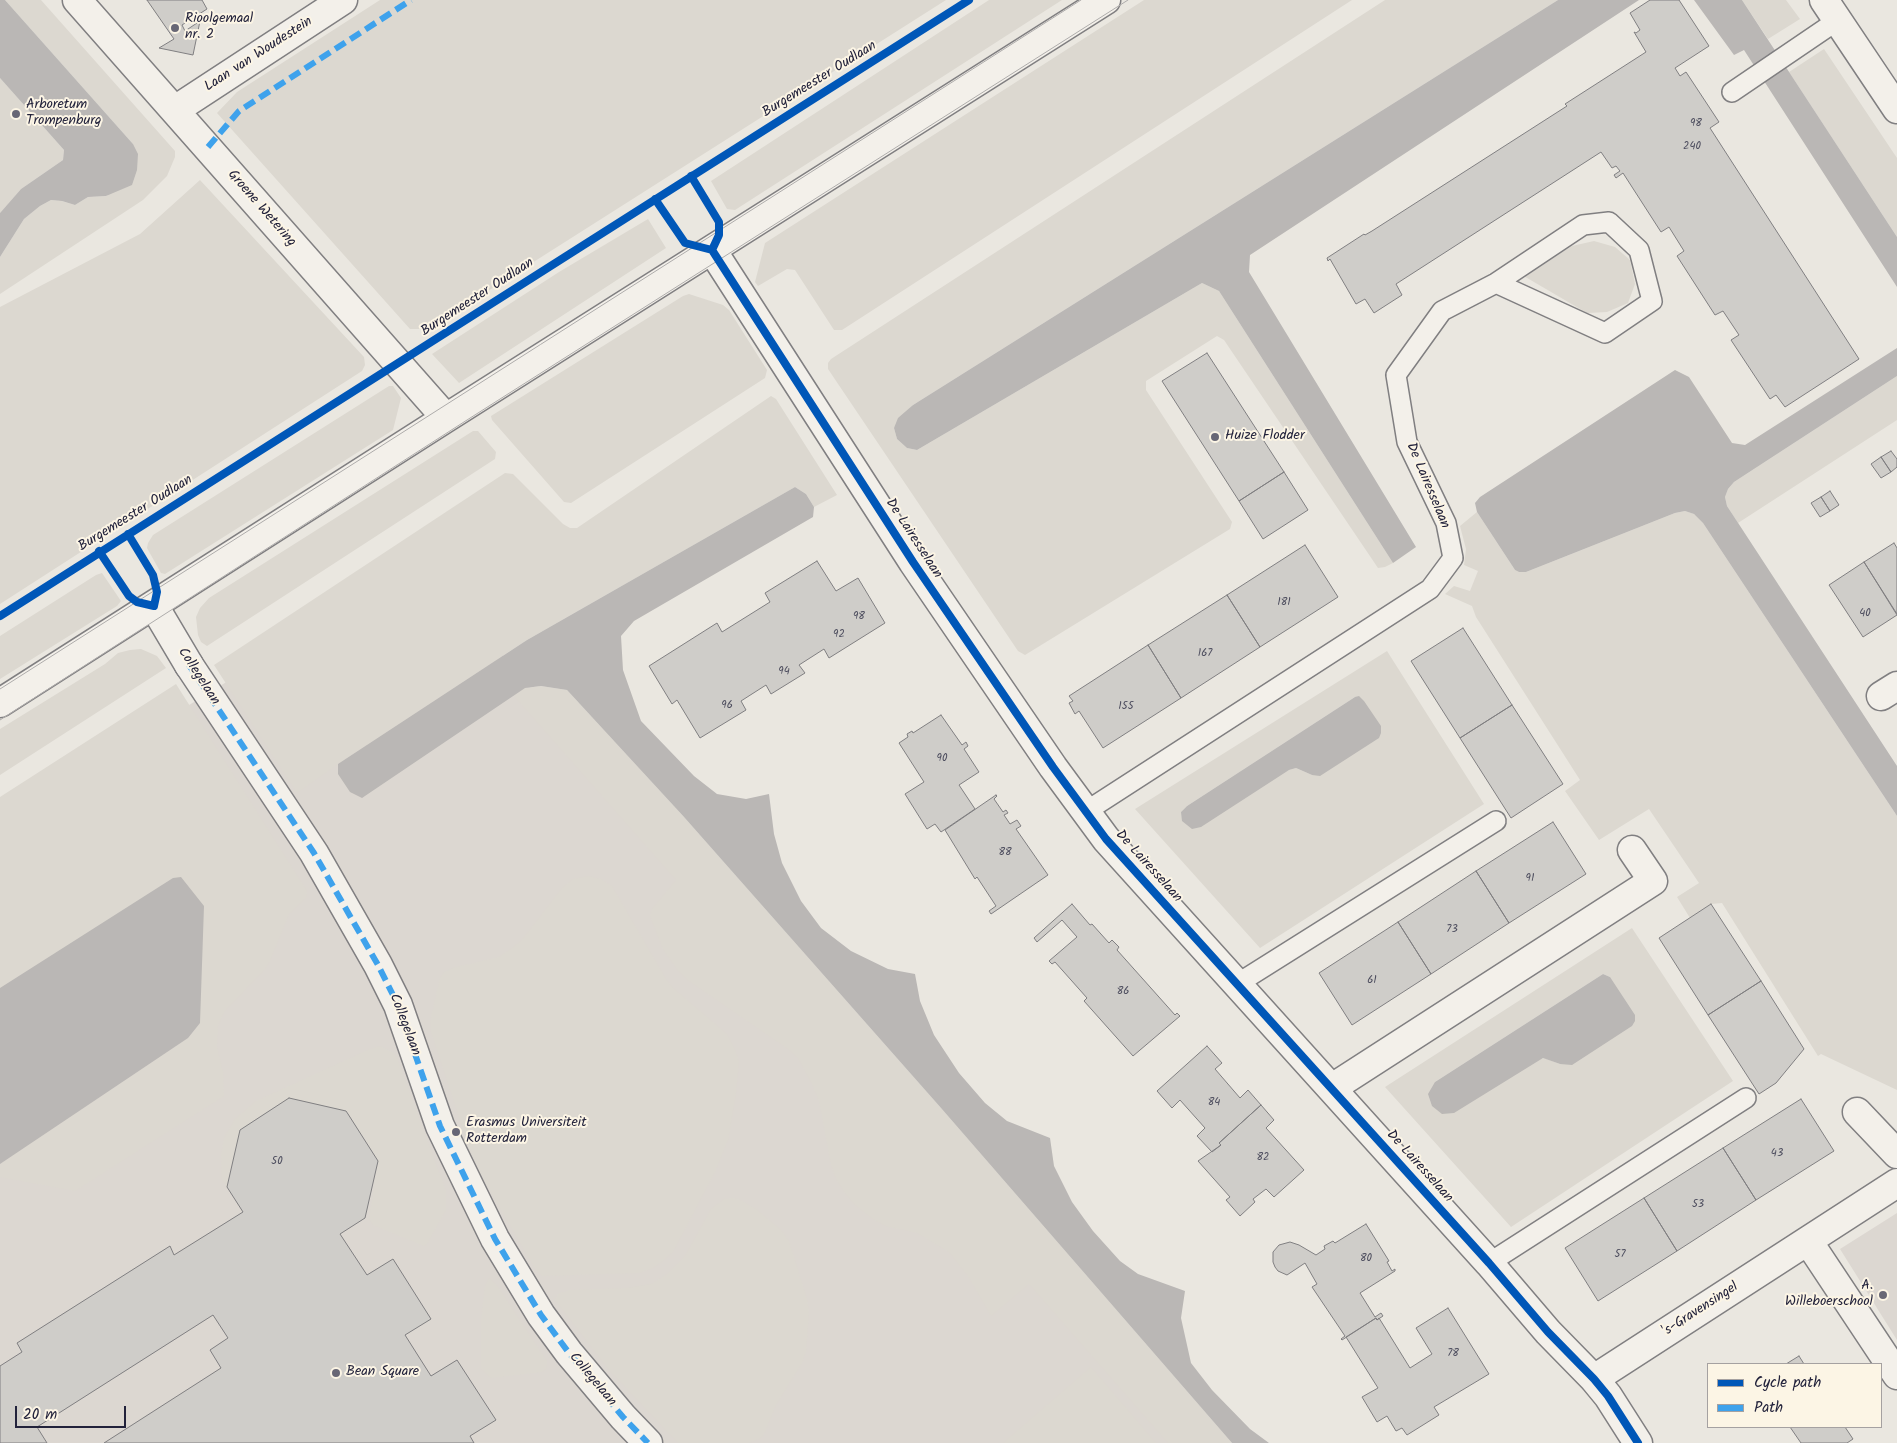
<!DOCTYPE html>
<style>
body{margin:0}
#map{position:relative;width:1897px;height:1443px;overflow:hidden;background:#eae7e0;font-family:Kalam,sans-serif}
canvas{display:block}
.legend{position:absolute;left:1707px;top:1363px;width:175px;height:65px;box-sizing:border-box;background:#fcf5e5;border:1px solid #a5a1a1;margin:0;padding:6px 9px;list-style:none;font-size:15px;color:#22223b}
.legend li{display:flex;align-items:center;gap:10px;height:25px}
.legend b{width:25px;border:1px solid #a5a1a1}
.scale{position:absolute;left:15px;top:1406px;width:111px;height:22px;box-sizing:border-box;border:2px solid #22223b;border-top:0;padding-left:6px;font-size:15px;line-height:18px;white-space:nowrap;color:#22223b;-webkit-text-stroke:4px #fcf5e5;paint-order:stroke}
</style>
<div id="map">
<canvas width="1897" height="1443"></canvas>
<ul class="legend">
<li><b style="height:6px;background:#0057b8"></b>Cycle path</li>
<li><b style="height:6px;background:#3ea2ec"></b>Path</li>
</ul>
<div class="scale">20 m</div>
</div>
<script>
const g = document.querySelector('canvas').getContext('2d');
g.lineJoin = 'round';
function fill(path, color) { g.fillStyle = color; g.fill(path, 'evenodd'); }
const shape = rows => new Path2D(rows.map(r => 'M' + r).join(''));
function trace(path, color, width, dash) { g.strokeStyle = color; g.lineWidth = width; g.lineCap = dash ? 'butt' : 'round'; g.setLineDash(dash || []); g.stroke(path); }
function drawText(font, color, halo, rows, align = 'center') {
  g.font = font + ' Kalam,sans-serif'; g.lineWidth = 4; g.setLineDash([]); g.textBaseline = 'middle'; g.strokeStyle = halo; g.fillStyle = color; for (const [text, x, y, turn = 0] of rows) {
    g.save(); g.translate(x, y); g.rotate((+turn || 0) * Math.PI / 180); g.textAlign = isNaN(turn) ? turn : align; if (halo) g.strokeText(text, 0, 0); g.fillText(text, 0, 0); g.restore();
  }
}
const built = shape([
 [422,561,1179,1443,0,1443,0,822],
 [1897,1213,1897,1340,1840,1249]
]);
const green = shape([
 [5,0,41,0,175,151,175,157,167,176,143,200,0,294,0,257,24,219,40,206,51,200,62,201,75,205,88,197,107,196,133,144],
 [380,0,946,0,428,329,410,329,217,113,237,92],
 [989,0,1062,0,735,210,727,209,711,181],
 [1144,0,1352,0,842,330,834,330,795,270,787,269,758,286,755,282,765,243],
 [1385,0,1558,0,913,405,894,428,897,439,907,448,917,450,1202,283,1219,291,1393,563,1385,567,1378,568,1224,340,1217,336,1146,381,1146,390,1232,522,1230,529,1025,655,1018,651,828,369,828,363,831,359],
 [1742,0,1786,0,1800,19,1768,39],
 [1824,49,1897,158,1897,237,1789,72],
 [0,78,64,150,63,160,21,189,0,213],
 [200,180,364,357,365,365,362,371,0,604,0,307,140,234],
 [648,219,666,248,459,383,432,354,559,272],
 [1594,241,1615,247,1630,260,1635,284,1628,303,1607,312,1587,313,1522,275,1572,246],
 [689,294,723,305,729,310,767,370,765,378,571,503,564,502,492,420,491,416,683,296],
 [1897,376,1897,420,1738,523,1727,506,1725,497,1728,489,1734,482],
 [389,386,393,386,401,398,393,430,165,574,161,573,147,548,148,543,153,535],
 [771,396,776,399,837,495,814,507,806,494,795,487,527,640,338,764,297,793,214,665,505,473,513,474,563,524,570,528,577,528],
 [473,431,478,431,496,452,495,459,207,646,201,642,198,635,196,617,200,608,209,598],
 [1685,511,1694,514,1703,523,1897,816,1897,1090,1821,1054,1818,1056,1722,903,1711,904,1690,918,1677,897,1699,883,1649,809,1599,840,1565,791,1580,780,1476,617,1472,606,1445,594,1454,586,1470,591,1478,571,1464,565,1466,549,1460,526,1477,512,1515,570,1519,572,1526,572,1675,513],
 [102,573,121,601,117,606,0,679,0,636,96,575],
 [141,649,157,656,166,668,0,775,0,729,105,664,118,653,130,650],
 [1387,651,1484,804,1260,948,1135,809],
 [1355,697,1312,775,1296,768,1289,770,1181,812,1187,806],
 [176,684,307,891,306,898,289,914,270,961,265,969,224,1012,218,1026,217,1047,223,1072,224,1096,75,1191,0,1177,0,1164,188,1038,200,1023,43,961,0,988,0,797],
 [541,686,567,690,684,817,941,1108,1232,1443,1168,1443,1029,1284,991,1316,968,1276,949,1252,917,1233,886,1226,873,1219,855,1205,845,1193,836,1179,831,1165,819,1101,812,1084,798,1058,788,1049,689,981,678,971,663,949,650,916,652,909,676,880,514,696,525,688],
 [588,876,601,879,612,886,666,979,673,988,727,1034,736,1052,739,1063,736,1093,728,1140,716,1170,673,1252,663,1261,653,1268,639,1273,542,1276,535,1269,479,1172,469,1148,431,1032,430,1022,440,978,444,972,453,968,499,957,512,948,522,940,562,888,573,879],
 [1632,928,1733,1081,1511,1227,1385,1087],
 [1603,974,1610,977,1560,1064,1544,1058,1435,1082],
 [380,1046,394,1053,398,1060,446,1191,446,1210,427,1244,424,1246,373,1225,369,1219,378,1161,346,1111,289,1098,240,1130,227,1187,222,1179,221,1155,224,1138,235,1119,256,1101,370,1049],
 [732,1198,740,1200,756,1209,781,1230,789,1241,807,1299,809,1313,806,1352,802,1363,776,1405,764,1435,759,1439,749,1443,678,1443,609,1370,555,1300,558,1294,569,1290,627,1288,651,1284,667,1274,685,1256,711,1209,724,1199],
 [489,1278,496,1284,547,1361,546,1369,542,1372,491,1378,481,1369,481,1320,485,1286],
 [1091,1367,1156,1443,1003,1443]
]);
const water = shape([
 [0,0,5,0,133,144,138,154,137,170,132,185,106,196,88,197,75,205,62,201,51,200,40,206,24,219,0,257,0,213,21,189,63,160,64,150,0,78],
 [1558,0,1639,0,1250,255,1249,272,1416,547,1393,563,1219,291,1202,283,917,450,907,448,897,439,894,428,898,418,913,405],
 [1694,0,1742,0,1897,237,1897,287,1744,50,1734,55],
 [1897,348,1897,376,1734,482,1728,489,1725,497,1727,506,1897,766,1897,816,1703,523,1694,514,1685,511,1675,513,1526,572,1519,572,1515,570,1477,512,1475,503,1480,497,1675,370,1689,377,1732,443,1745,445],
 [795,487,806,494,814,507,813,517,634,621,621,636,623,670,641,721,694,776,717,794,746,799,769,794,774,834,782,863,801,901,821,928,851,951,888,969,915,974,920,1001,934,1035,959,1073,985,1103,1007,1121,1050,1138,1054,1166,1072,1202,1093,1231,1120,1261,1138,1274,1185,1291,1181,1318,1191,1363,1212,1390,1250,1429,1269,1443,1232,1443,941,1108,684,817,567,690,541,686,525,688,362,798,350,792,338,774,338,764,527,640],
 [1359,696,1364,701,1381,726,1381,733,1379,738,1320,776,1312,775,1296,768,1289,770,1201,827,1192,829,1182,821,1181,812,1187,806,1355,697],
 [181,877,204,906,200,1023,188,1038,0,1164,0,988,173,878],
 [1603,974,1610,977,1635,1015,1635,1021,1632,1026,1572,1065,1560,1064,1543,1058,1454,1113,1442,1114,1432,1106,1428,1094,1435,1082]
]);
const building = shape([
 [147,0,202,0,207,9,182,25,185,31,200,21,193,55,159,48,174,39,147,0],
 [1650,0,1679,0,1709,46,1675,68,1680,76,1686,72,1719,122,1710,128,1859,359,1785,407,1776,395,1770,399,1731,340,1739,335,1723,311,1715,315,1677,256,1684,251,1669,227,1661,232,1623,173,1616,178,1614,175,1620,171,1616,166,1612,168,1601,152,1396,284,1402,295,1374,313,1365,299,1356,304,1330,259,1328,261,1327,258,1364,234,1365,235,1372,231,1567,106,1565,104,1646,52,1634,32,1636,33,1640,30,1630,13,1650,0],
 [1207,353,1284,472,1239,501,1162,381,1207,353],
 [1891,451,1897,459,1897,467,1891,472,1881,457,1891,451],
 [1881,457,1891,472,1881,478,1871,464,1881,457],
 [1284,472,1308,510,1263,539,1239,501,1284,472],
 [1830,491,1839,505,1830,511,1821,497,1830,491],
 [1821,497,1830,511,1820,517,1811,503,1821,497],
 [1894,543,1897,548,1897,614,1864,562,1894,543],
 [1305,545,1338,597,1260,647,1227,595,1305,545],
 [817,561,836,591,858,578,885,623,829,658,824,649,799,665,805,673,771,694,766,685,741,701,746,710,700,738,677,700,672,704,649,666,717,623,722,632,770,602,765,593,817,561],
 [1864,562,1897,615,1863,637,1829,585,1864,562],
 [1227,595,1260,647,1181,698,1148,645,1227,595],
 [1463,628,1512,705,1460,738,1411,661,1463,628],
 [1148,645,1181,698,1103,748,1079,711,1075,714,1069,703,1073,701,1069,696,1148,645],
 [1512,705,1563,784,1511,818,1460,738,1512,705],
 [941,715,962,745,966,742,968,746,964,749,979,772,959,785,975,809,941,832,935,824,927,829,905,794,924,782,899,743,908,737,907,734,912,731,913,733,941,715],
 [996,795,997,796,994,799,1003,812,1006,810,1008,813,1004,815,1010,824,1017,820,1021,826,1016,829,1048,875,991,914,989,911,996,906,977,877,975,879,945,830,996,795],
 [1553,822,1586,874,1509,923,1476,871,1553,822],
 [1476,871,1509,923,1431,974,1398,922,1476,871],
 [1072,904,1090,925,1092,924,1109,943,1112,940,1119,947,1117,950,1175,1015,1177,1013,1180,1016,1133,1056,1084,1001,1087,998,1055,962,1052,964,1049,961,1077,937,1062,920,1037,942,1034,938,1072,904],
 [1711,904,1761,981,1708,1015,1659,938,1711,904],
 [1398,922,1431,974,1352,1025,1319,973,1398,922],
 [1761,981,1804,1049,1776,1083,1759,1094,1708,1015,1761,981],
 [1207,1046,1222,1063,1215,1069,1240,1098,1248,1090,1261,1105,1219,1143,1221,1145,1212,1152,1197,1136,1205,1128,1180,1100,1172,1108,1157,1091,1207,1046],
 [289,1098,346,1111,348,1114,378,1161,365,1218,340,1234,367,1275,393,1259,431,1319,405,1335,431,1376,457,1360,496,1420,470,1436,474,1443,104,1443,221,1368,210,1350,228,1338,213,1315,37,1427,47,1443,0,1443,0,1366,22,1352,17,1343,170,1246,174,1255,243,1212,227,1187,240,1130,289,1098],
 [1801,1099,1834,1151,1756,1200,1723,1148,1801,1099],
 [1261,1105,1274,1120,1266,1128,1304,1170,1274,1197,1266,1189,1253,1199,1255,1202,1240,1216,1226,1200,1230,1197,1198,1161,1221,1145,1219,1143,1261,1105],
 [1723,1148,1756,1200,1677,1251,1644,1198,1723,1148],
 [1644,1198,1677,1251,1598,1301,1565,1248,1644,1198],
 [1366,1224,1389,1261,1387,1262,1392,1271,1395,1269,1395,1271,1360,1293,1375,1317,1381,1313,1383,1316,1377,1320,1376,1318,1342,1340,1341,1339,1345,1336,1312,1287,1317,1284,1305,1263,1287,1275,1278,1271,1275,1267,1273,1262,1273,1252,1279,1245,1290,1242,1299,1245,1316,1255,1325,1249,1324,1246,1333,1241,1335,1243,1366,1224],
 [1448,1308,1489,1374,1434,1407,1439,1415,1407,1435,1402,1428,1396,1431,1387,1416,1377,1422,1362,1397,1378,1388,1346,1337,1376,1318,1377,1320,1379,1318,1410,1368,1432,1354,1416,1328,1448,1308],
 [1799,1356,1804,1364,1786,1364,1799,1356],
 [1790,1427,1845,1427,1853,1439,1847,1443,1801,1443,1790,1427]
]);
const service = shape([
 [1732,92,1838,20],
 [1085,812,1430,589,1453,558,1446,523,1407,442,1396,375,1442,311,1496,283,1583,225,1609,222,1639,250,1652,301,1605,333,1496,283],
 [1237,984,1496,821],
 [1489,1263,1746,1098]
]);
const pedestrian = shape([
 [189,665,314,853,378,965,398,1005,440,1126,495,1239,541,1315,569,1353,623,1417,648,1443]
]);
const minor = shape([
 [77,0,446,418],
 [1824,0,1897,109],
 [175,110,343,0],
 [712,250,913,562,1053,767,1106,839,1489,1263,1548,1332,1594,1379,1608,1396,1638,1443],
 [154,606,189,665],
 [1881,696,1897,686],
 [0,703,446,418,1106,0],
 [1332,1088,1653,881,1632,850],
 [1857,1112,1897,1154],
 [1808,1241,1897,1375],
 [1594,1379,1897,1183]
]);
const tram = shape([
 [0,689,1081,0],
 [0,720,467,420,1128,0]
]);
const quiet = shape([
 [208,147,239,111,411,0],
 [189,665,314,853,378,965,398,1005,440,1126,495,1239,541,1315,569,1353,623,1417,648,1443]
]);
const cycleway = shape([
 [691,176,719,222,719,235,712,250],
 [655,199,685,243,712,250,913,562,1053,767,1106,839,1489,1263,1548,1332,1594,1379,1608,1396,1638,1443],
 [99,551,129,596,137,602,154,606,157,592,153,575,128,534],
 [0,616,969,0]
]);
const markers = [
 [175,28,5,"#686775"],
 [16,114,5,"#686775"],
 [1215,437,5,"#686775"],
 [456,1132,5,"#686775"],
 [1883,1295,5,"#686775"],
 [336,1373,5,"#686775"]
];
const numberNames = [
 ["98",1696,124],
 ["240",1692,147],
 ["181",1284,603],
 ["40",1865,614],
 ["98",859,617],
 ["92",839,635],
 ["167",1205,654],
 ["94",784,672],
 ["96",727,706],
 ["155",1126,707],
 ["90",942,759],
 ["88",1005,853],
 ["91",1530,879],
 ["73",1452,930],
 ["61",1372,981],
 ["86",1123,992],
 ["84",1214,1103],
 ["43",1777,1154],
 ["82",1263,1158],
 ["50",277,1162],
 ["53",1698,1205],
 ["57",1620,1255],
 ["80",1366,1259],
 ["78",1453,1354]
];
const poiNames = [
 ["Rioolgemaal",185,20],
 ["nr. 2",185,36],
 ["Arboretum",26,106],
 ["Trompenburg",26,122],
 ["Huize Flodder",1225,437],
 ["Erasmus Universiteit",466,1124],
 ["Rotterdam",466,1140],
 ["A.",1873,1287,"right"],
 ["Willeboerschool",1873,1303,"right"],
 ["Bean Square",346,1373]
];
const streetNames = [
 ["Laan van Woudestein",259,55,-33],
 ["Burgemeester Oudlaan",820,80,-32],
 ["Groene Wetering",261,209,49],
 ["Burgemeester Oudlaan",478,298,-33],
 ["De Lairesselaan",1427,486,67],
 ["Burgemeester Oudlaan",136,514,-32],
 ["De Lairesselaan",913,539,57],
 ["Collegelaan",198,677,57],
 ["De Lairesselaan",1148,867,48],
 ["Collegelaan",404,1025,69],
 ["De Lairesselaan",1419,1167,48],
 ["'s-Gravensingel",1701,1310,-33],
 ["Collegelaan",592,1380,50]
];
fill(built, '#dcd7d1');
fill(green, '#dcd8d0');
fill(water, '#bab7b5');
fill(building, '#cfcdc9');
trace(building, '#807f81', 1);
trace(service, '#807f81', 22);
trace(pedestrian, '#807f81', 31);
trace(minor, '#807f81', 31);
trace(service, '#f3f0ea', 19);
trace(pedestrian, '#f3f0ea', 28);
trace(minor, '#f3f0ea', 28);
trace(tram, '#aeacab', 1);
trace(quiet, '#3ea2ec', 6, [12, 6]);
trace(cycleway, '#0057b8', 8);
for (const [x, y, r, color] of markers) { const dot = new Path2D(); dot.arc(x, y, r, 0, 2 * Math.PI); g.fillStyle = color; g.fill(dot); trace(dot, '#fcf5e5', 2); }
drawText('11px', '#4d4d5e', null, numberNames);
drawText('14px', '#22223b', '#fcf5e5', poiNames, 'left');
drawText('14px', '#22223b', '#fcf5e5', streetNames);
</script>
